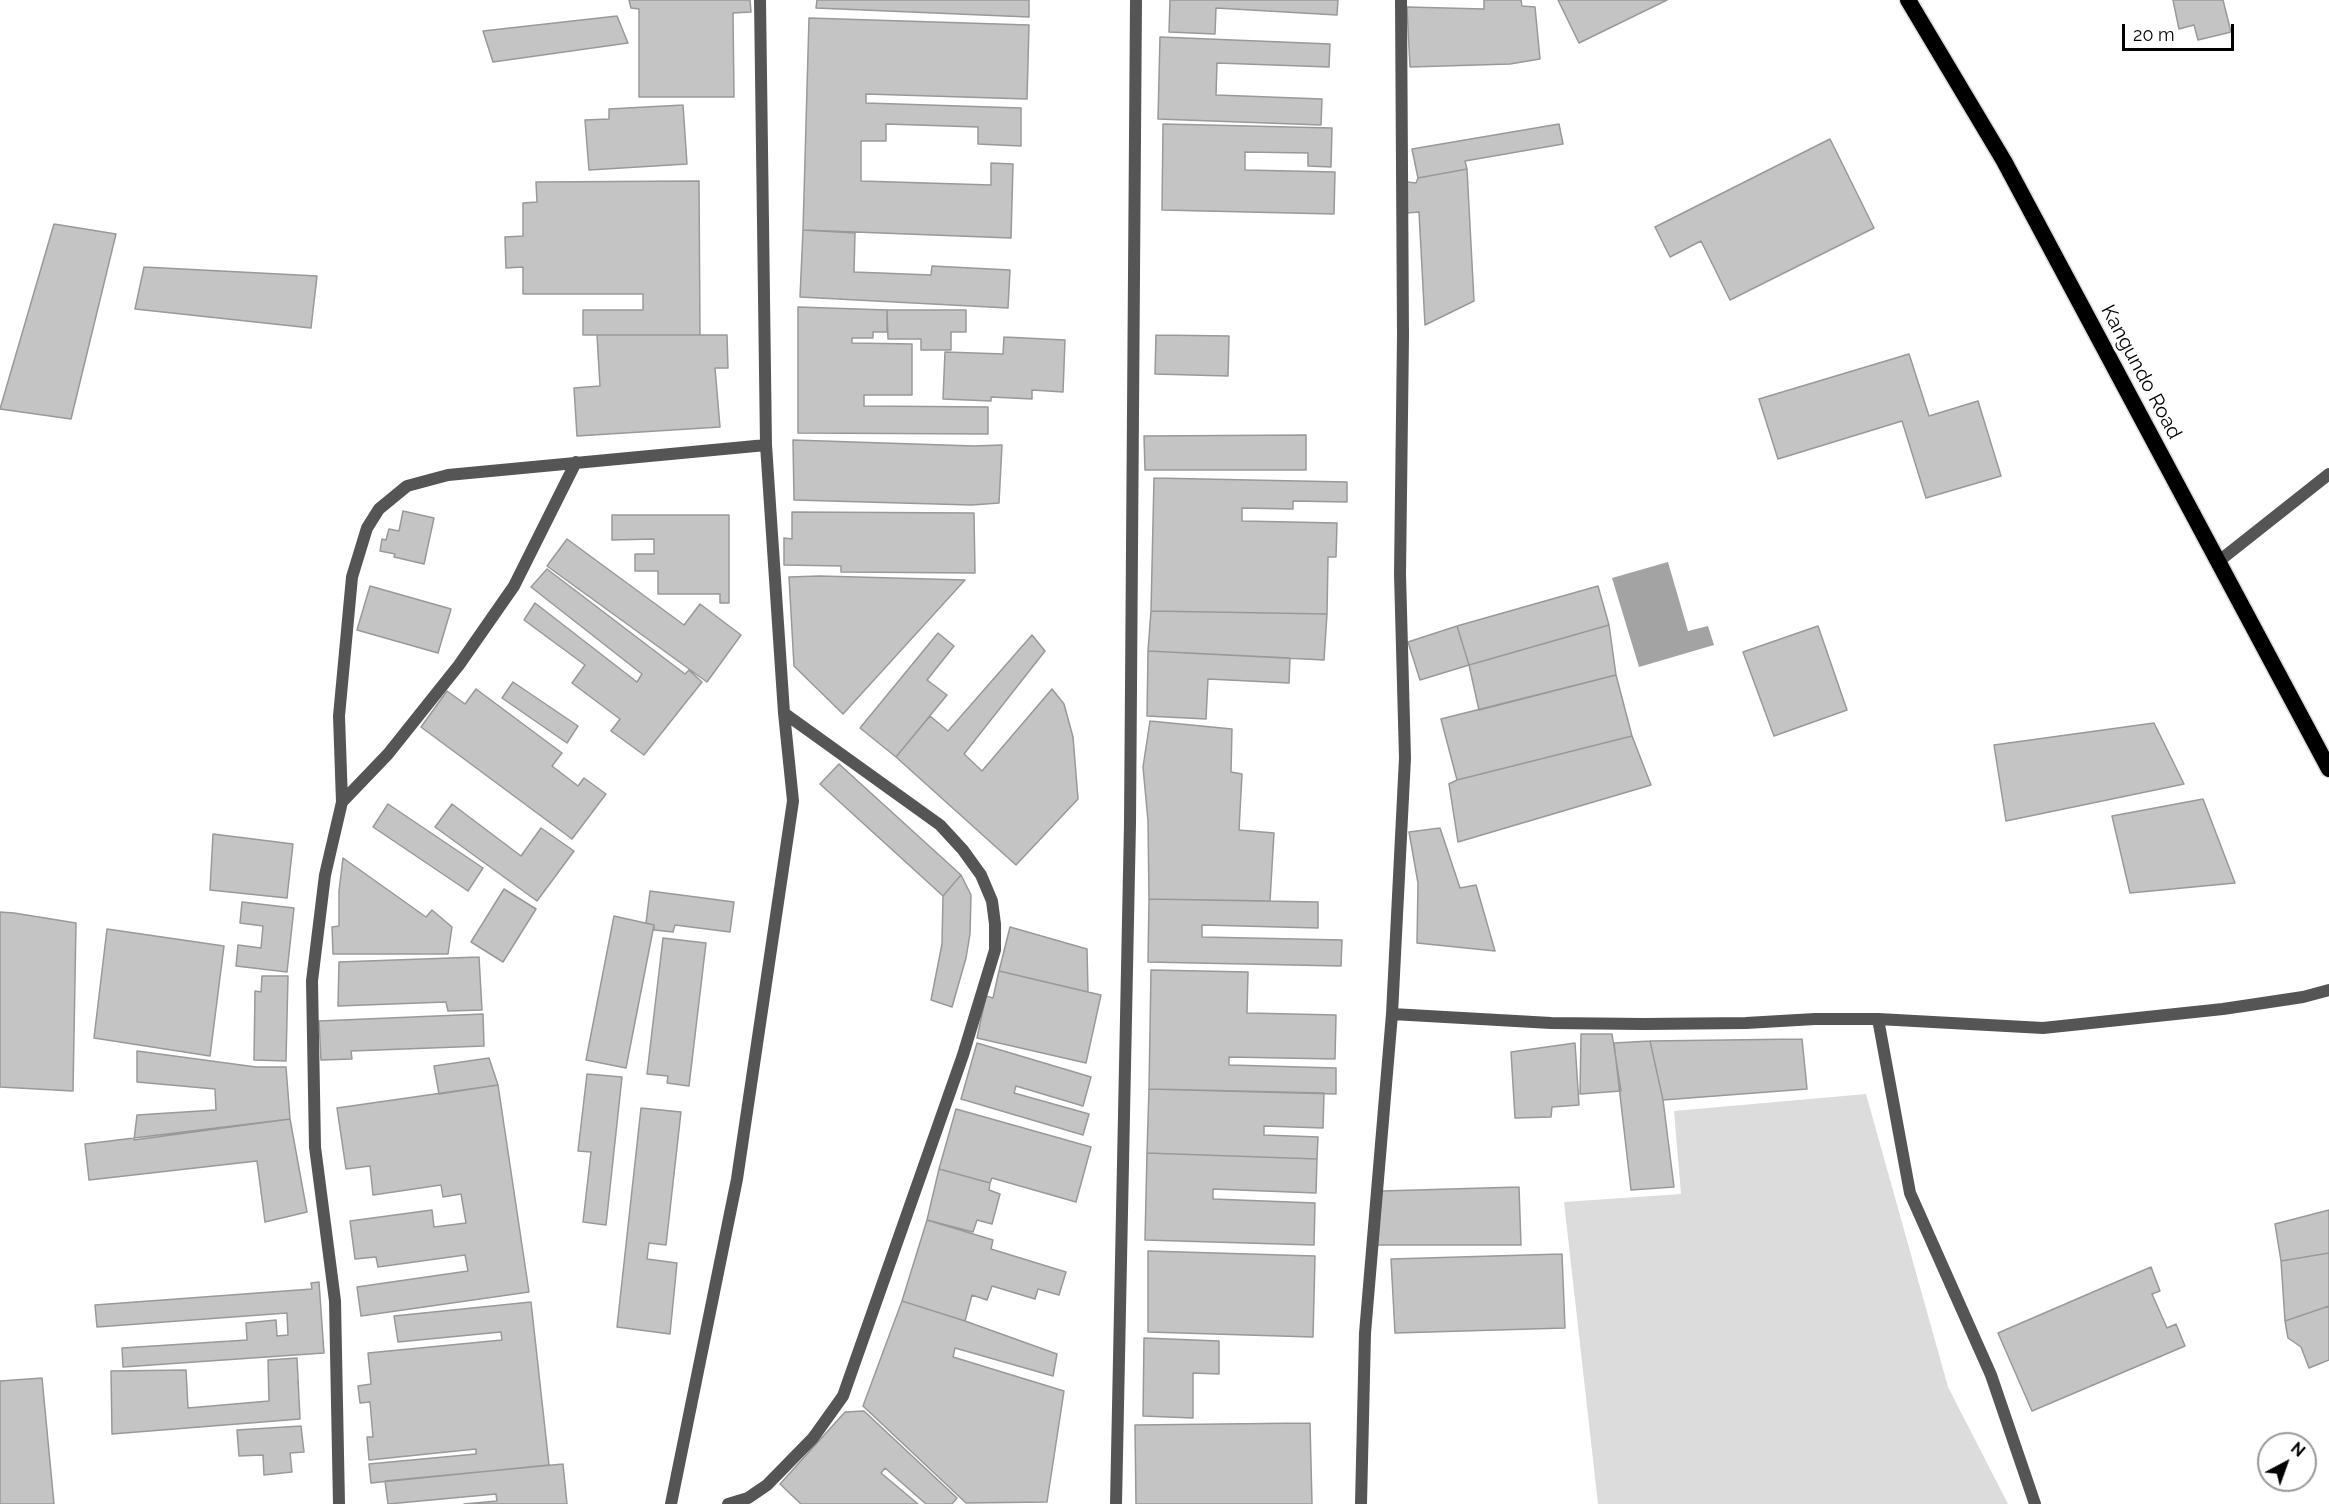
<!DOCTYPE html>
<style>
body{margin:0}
#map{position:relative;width:2329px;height:1504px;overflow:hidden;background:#fff;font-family:Raleway,sans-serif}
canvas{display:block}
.north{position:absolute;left:2257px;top:1432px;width:60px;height:60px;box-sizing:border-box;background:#fff;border:2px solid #999;border-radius:50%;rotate:41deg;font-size:16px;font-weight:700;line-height:24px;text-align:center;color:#000}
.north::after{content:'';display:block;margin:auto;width:21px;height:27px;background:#000;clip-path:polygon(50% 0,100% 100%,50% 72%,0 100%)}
.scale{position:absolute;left:2122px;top:24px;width:112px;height:27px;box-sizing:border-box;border:3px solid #000;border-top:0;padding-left:8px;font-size:18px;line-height:21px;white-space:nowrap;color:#000;-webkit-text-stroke:4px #fff;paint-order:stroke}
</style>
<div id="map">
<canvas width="2329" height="1504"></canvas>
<div class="north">N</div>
<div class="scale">20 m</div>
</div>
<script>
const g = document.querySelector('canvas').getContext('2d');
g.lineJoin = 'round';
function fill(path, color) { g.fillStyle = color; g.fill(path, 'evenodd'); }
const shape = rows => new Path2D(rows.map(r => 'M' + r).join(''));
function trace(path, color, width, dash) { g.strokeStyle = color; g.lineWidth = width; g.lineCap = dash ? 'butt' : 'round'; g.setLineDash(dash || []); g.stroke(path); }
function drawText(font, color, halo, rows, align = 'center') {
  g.font = font + ' Raleway,sans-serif'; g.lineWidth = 6; g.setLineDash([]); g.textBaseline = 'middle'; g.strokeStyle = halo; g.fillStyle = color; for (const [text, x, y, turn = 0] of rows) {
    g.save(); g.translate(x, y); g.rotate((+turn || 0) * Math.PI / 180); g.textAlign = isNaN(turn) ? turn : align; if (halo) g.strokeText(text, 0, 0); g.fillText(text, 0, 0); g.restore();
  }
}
const green = shape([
 [1866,1094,1948,1387,2008,1504,1598,1504,1564,1202,1681,1194,1674,1111]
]);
const water = shape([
 [1668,562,1688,631,1708,626,1714,645,1639,667,1612,578]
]);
const building = shape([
 [629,0,750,0,751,12,733,13,734,97,639,97,639,9,631,8,629,0],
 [817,0,1029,0,1029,17,816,8,817,0],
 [1170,0,1338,0,1337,15,1216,8,1215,34,1169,32,1170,0],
 [1484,0,1521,0,1522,6,1535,7,1540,59,1510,64,1410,67,1407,7,1484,9,1484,0],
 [1558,0,1667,0,1579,43,1558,0],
 [2173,0,2223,0,2231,32,2198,40,2194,25,2179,29,2173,0],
 [617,16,628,43,493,62,483,31,617,16],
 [809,18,1029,25,1027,99,866,94,866,103,1021,108,1021,146,978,144,978,127,886,124,886,141,861,141,861,181,991,185,991,163,1013,164,1011,238,803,230,809,18],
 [1160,37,1330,44,1329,67,1217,63,1216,95,1322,99,1321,125,1158,119,1160,37],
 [683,105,687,164,589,170,585,120,609,119,609,109,683,105],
 [1163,124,1332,128,1331,167,1308,166,1308,153,1245,152,1245,170,1335,172,1334,214,1162,210,1163,124],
 [1559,124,1563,144,1465,161,1467,169,1418,178,1412,149,1559,124],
 [1830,139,1874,228,1730,300,1701,241,1670,257,1655,227,1830,139],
 [1467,169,1474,301,1425,325,1419,212,1407,213,1407,182,1416,183,1418,178,1467,169],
 [699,181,700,335,583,335,583,310,643,310,643,294,523,294,523,267,506,268,505,237,523,236,523,203,537,202,536,182,699,181],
 [54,224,116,234,71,419,0,409,54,224],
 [803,230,855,233,854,272,931,275,932,266,1010,270,1008,308,800,297,803,230],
 [144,267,317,276,311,328,135,309,144,267],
 [798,307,887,310,887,332,873,332,873,338,852,338,852,343,912,344,912,395,864,395,864,406,988,407,988,434,798,433,798,307],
 [887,310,966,310,966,332,951,332,951,350,921,350,921,339,888,339,887,310],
 [597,335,727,335,728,368,715,368,720,427,577,436,574,388,600,386,597,335],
 [1156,335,1229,336,1228,376,1155,374,1156,335],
 [1004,337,1065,340,1063,392,1032,390,1032,399,991,397,991,401,943,399,945,352,1003,354,1004,337],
 [1909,354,1929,416,1978,401,2001,476,1926,498,1902,421,1778,459,1759,399,1909,354],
 [1306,435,1306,470,1145,470,1144,436,1306,435],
 [793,440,974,446,1002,445,999,503,972,505,794,500,793,440],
 [1154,478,1347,482,1347,502,1293,501,1293,509,1242,508,1242,521,1337,523,1336,557,1328,557,1327,614,1151,611,1154,478],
 [403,511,434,518,424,564,394,557,395,554,380,551,382,539,386,540,389,529,399,531,403,511],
 [792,512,974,513,975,573,841,572,841,566,784,565,784,538,792,539,792,512],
 [612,515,729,515,729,603,720,603,720,594,658,594,658,571,635,571,635,554,654,554,654,539,612,540,612,515],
 [567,539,684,625,700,604,741,635,707,682,547,566,567,539],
 [547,569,685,674,689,670,702,682,644,755,611,731,620,719,572,683,585,665,524,620,535,603,637,682,642,674,531,587,547,569],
 [819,576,857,577,965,580,843,714,794,666,789,577,819,576],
 [370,586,451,609,438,653,357,630,370,586],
 [1598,586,1609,625,1469,665,1457,626,1598,586],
 [1151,611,1327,614,1324,660,1148,651,1151,611],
 [1609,625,1616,675,1479,710,1469,665,1609,625],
 [1457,626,1469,665,1420,680,1408,642,1457,626],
 [1818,626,1847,710,1774,736,1743,652,1818,626],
 [938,633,954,646,927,680,947,695,896,757,860,728,938,633],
 [1032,635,1045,651,964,754,982,771,1052,689,1064,704,1073,737,1078,799,1016,865,896,757,930,716,948,731,1032,635],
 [1148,651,1290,658,1289,683,1208,679,1206,719,1147,716,1148,651],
 [1616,675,1632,736,1457,780,1441,719,1616,675],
 [513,682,578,726,567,743,502,698,513,682],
 [476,689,562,753,552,766,578,786,584,778,606,794,572,839,421,727,447,691,465,704,476,689],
 [1150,721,1232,729,1231,772,1242,774,1239,830,1274,833,1270,901,1149,899,1148,821,1143,767,1150,721],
 [2154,723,2184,784,2006,821,1994,745,2154,723],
 [1632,736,1651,785,1458,842,1449,784,1457,780,1632,736],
 [839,764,961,875,943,896,820,784,839,764],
 [2203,799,2235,883,2130,893,2112,816,2203,799],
 [388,804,483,868,468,891,373,827,388,804],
 [452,804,521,856,541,828,574,851,537,901,435,827,452,804],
 [1440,828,1460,888,1476,885,1495,951,1417,943,1418,883,1409,832,1440,828],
 [213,834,293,844,287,898,210,890,213,834],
 [343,858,426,917,432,910,452,927,448,954,333,954,332,927,339,926,339,891,343,858],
 [961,875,971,895,970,934,966,958,952,1007,931,1000,942,944,943,896,961,875],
 [504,889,536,909,503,962,471,942,504,889],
 [650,891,734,902,730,932,675,925,673,932,654,930,654,925,646,923,650,891],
 [1149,899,1318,902,1318,928,1202,925,1202,937,1342,940,1341,966,1148,962,1149,899],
 [242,902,294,908,287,972,236,966,238,945,261,948,263,926,240,923,242,902],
 [0,912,14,913,76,923,73,1091,0,1087,0,912],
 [614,916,654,925,626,1068,586,1060,614,916],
 [1010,927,1087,949,1088,992,999,971,1010,927],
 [107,929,224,946,210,1056,94,1038,107,929],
 [663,938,706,943,689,1086,667,1083,668,1076,647,1074,663,938],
 [479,957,482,1010,448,1011,446,1002,338,1006,339,962,479,957],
 [1151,970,1248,972,1247,1013,1336,1015,1335,1059,1229,1057,1229,1065,1336,1068,1336,1094,1149,1089,1151,970],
 [999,971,1101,995,1086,1063,977,1038,986,996,993,998,999,971],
 [262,976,288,976,286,1061,254,1060,255,991,261,992,262,976],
 [483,1014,484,1046,351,1051,352,1059,321,1060,319,1021,483,1014],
 [1581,1034,1612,1034,1621,1091,1580,1094,1581,1034],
 [1802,1039,1807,1089,1663,1100,1650,1041,1802,1039],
 [1650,1041,1663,1100,1674,1187,1631,1190,1614,1043,1650,1041],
 [977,1043,1091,1077,1083,1106,1016,1086,1014,1093,1089,1114,1083,1135,961,1099,977,1043],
 [1575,1043,1579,1105,1552,1107,1551,1117,1515,1118,1511,1052,1575,1043],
 [137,1051,256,1067,286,1067,290,1119,134,1140,137,1115,216,1110,215,1089,137,1082,137,1051],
 [489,1058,498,1085,439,1094,434,1066,489,1058],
 [587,1074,622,1077,606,1225,583,1222,591,1152,578,1151,587,1074],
 [498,1085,529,1292,361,1316,357,1287,468,1271,465,1255,378,1267,376,1257,355,1259,350,1221,432,1210,434,1227,466,1223,461,1194,443,1197,441,1185,373,1195,370,1166,346,1169,337,1108,498,1085],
 [1149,1089,1324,1093,1323,1128,1264,1126,1264,1135,1318,1137,1317,1159,1147,1153,1149,1089],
 [641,1108,681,1112,666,1245,649,1243,647,1259,677,1263,670,1334,617,1327,641,1108],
 [956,1109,1091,1147,1076,1202,992,1178,990,1183,939,1169,956,1109],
 [290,1119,307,1212,265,1222,257,1161,89,1180,85,1144,290,1119],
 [1147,1153,1317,1159,1316,1193,1213,1189,1213,1199,1315,1203,1314,1245,1145,1240,1147,1153],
 [939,1169,990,1183,989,1190,1000,1194,992,1224,977,1220,973,1232,927,1220,939,1169],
 [1519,1187,1521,1245,1377,1245,1382,1191,1519,1187],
 [2329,1210,2329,1253,2281,1261,2275,1224,2329,1210],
 [927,1220,993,1240,991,1249,1066,1272,1059,1295,1038,1289,1035,1299,992,1286,987,1300,972,1295,965,1321,902,1301,927,1220],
 [1148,1251,1315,1256,1313,1337,1148,1332,1148,1251],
 [2329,1253,2329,1306,2285,1321,2281,1261,2329,1253],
 [1562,1254,1565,1328,1395,1333,1391,1259,1562,1254],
 [2151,1267,2160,1291,2152,1294,2167,1328,2176,1324,2185,1346,2032,1411,1998,1333,2151,1267],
 [319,1282,324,1353,123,1367,122,1348,247,1340,246,1323,276,1320,277,1336,288,1335,287,1313,97,1327,95,1305,312,1289,311,1283,319,1282],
 [902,1301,965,1321,1057,1354,1053,1376,955,1348,953,1357,1064,1391,1047,1502,966,1503,863,1406,902,1301],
 [531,1302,549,1465,371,1483,369,1464,476,1454,476,1449,369,1460,367,1437,373,1437,370,1402,360,1403,358,1386,371,1384,368,1353,502,1340,501,1332,398,1342,394,1316,531,1302],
 [2329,1306,2329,1360,2309,1368,2301,1347,2288,1338,2285,1321,2329,1306],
 [1144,1338,1219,1341,1219,1374,1193,1373,1193,1418,1143,1416,1144,1338],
 [297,1358,300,1419,112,1434,111,1371,186,1370,188,1408,269,1401,268,1360,297,1358],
 [42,1378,54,1504,0,1504,0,1381,42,1378],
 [864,1411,957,1498,952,1504,926,1504,885,1468,881,1473,918,1504,801,1504,780,1484,845,1412,864,1411],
 [1310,1423,1312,1504,1136,1504,1135,1425,1310,1423],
 [301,1426,304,1452,290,1453,292,1472,264,1475,263,1455,239,1456,237,1430,301,1426],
 [563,1464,567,1504,464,1504,497,1501,496,1494,388,1504,385,1481,563,1464]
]);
const minor = shape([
 [2219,561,2329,474],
 [342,802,388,754,459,665,514,586,576,462],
 [1392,1014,1551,1023,1644,1024,1746,1023,1815,1019,1878,1019,2043,1028,2223,1009,2303,997,2329,990],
 [1878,1019,1910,1193,1991,1375,2035,1504],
 [339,1504,335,1301,315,1147,312,981,325,875,342,802,339,716,352,577,367,528,379,509,407,486,448,475,766,445],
 [671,1504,737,1179,793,801,784,713,766,445,760,0],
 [728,1504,748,1498,767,1485,813,1438,843,1396,963,1055,995,950,995,924,992,901,981,875,963,850,940,825,784,713],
 [1116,1504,1130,823,1136,0],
 [1361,1504,1365,1333,1392,1014,1405,758,1400,574,1403,336,1401,0]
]);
const trunk = shape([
 [1908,0,2004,161,2329,769]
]);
const streetNames = [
 ["Kangundo Road",2141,372,62]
];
fill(green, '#dcdcdc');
fill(water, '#a3a3a3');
fill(building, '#c4c4c4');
trace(building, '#999', 1.5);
trace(trunk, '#dbdbdb', 19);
trace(minor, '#555', 12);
trace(trunk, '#000', 16);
drawText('20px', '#000', '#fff', streetNames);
</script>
